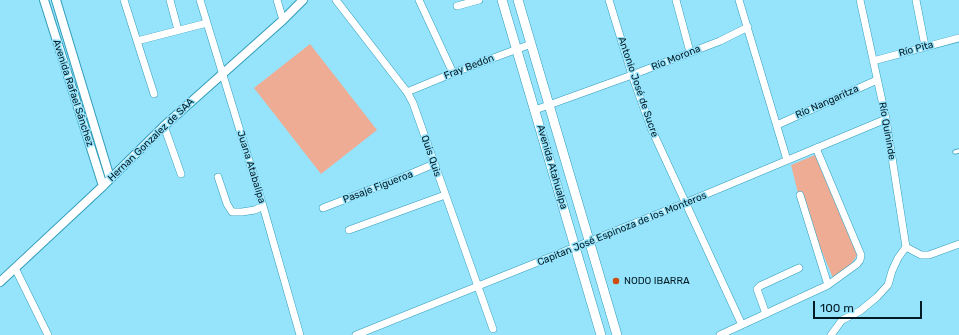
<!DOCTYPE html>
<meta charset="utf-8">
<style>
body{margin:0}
#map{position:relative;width:959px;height:335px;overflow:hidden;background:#96e3fc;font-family:Rubik,sans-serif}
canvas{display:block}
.scale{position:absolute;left:813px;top:301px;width:109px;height:18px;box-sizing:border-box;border:2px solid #001b24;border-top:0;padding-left:5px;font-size:12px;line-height:14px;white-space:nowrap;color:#001b24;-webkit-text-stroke:3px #96e3fc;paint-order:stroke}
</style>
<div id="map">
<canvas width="959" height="335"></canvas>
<div class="scale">100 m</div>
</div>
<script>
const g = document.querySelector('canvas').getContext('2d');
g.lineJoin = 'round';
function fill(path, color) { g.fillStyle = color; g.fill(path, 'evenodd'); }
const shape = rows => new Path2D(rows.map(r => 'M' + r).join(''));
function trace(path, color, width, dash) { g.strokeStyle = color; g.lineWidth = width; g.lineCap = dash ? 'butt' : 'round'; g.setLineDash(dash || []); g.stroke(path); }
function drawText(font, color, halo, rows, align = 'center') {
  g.font = font + ' Rubik,sans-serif'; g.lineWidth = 3; g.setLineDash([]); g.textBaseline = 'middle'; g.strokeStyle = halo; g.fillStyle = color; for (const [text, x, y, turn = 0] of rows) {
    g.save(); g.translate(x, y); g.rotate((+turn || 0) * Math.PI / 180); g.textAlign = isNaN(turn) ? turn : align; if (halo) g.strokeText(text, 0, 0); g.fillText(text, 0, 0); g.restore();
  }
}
const green = shape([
 [310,44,377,130,321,174,254,88],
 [815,155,857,255,850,266,833,278,799,197,791,165]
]);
const service = shape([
 [955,152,959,151]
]);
const minor = shape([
 [124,0,137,41,207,23],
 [170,0,178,30],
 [200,0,263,206,300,335],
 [277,0,283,20],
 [336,0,407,92,413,103,493,329],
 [419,0,453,73],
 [609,0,632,75,651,128,742,325],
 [676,0,690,52],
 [739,0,787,160],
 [860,0,886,119,906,247,921,255,929,255,959,244],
 [916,0,925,46],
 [457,6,479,0],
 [137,41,154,94],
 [873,61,959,38],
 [407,92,453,73,531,44],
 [535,110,632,75,720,41,748,27],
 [777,125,877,80],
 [164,126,181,174],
 [218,177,227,204,232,212,242,212,255,210,263,206],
 [800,195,828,285],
 [323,208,408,175,434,164],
 [349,230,445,195],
 [15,268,48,335],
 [766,314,757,289,760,286,799,268],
 [356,335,685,203,886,119],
 [720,335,828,285,857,264,860,260,861,255,816,148],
 [831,335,842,320,860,311,877,297,888,285,892,271,898,258,906,247]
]);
const tertiary = shape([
 [44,0,103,186],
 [56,0,110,178],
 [0,282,103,186,164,126,283,20,303,0]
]);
const secondary = shape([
 [502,0,601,335],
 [518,0,617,335]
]);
const markers = [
 [616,281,4,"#d14b0c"]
];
const streetNames = [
 ["Río Pita",916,49,-15],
 ["Río Morona",676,58,-22],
 ["Fray Bedón",469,67,-21],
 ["Antonio José de Sucre",638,87,71],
 ["Avenida Rafael Sánchez",73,93,72],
 ["Río Nangaritza",827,102,-24],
 ["Río Quininde",887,131,80],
 ["Hernan Gonzalez de SAA",151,140,-44],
 ["Quis Quis",431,156,71],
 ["Juana Atabalipa",251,167,73],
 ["Avenida Atahualpa",552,167,74],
 ["Pasaje Figueroa",378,187,-21],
 ["Capitan José Espinoza de los Monteros",622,229,-22]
];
const poiNames = [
 ["NODO IBARRA",624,281]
];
fill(green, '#efac95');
trace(service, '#309dba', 5);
trace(minor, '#309dba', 8);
trace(tertiary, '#309dba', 10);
trace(secondary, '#309dba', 10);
trace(service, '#fff', 3.5);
trace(minor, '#fff', 7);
trace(tertiary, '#fff', 8);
trace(secondary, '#fff', 9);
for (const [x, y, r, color] of markers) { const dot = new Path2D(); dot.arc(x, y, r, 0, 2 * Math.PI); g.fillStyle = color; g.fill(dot); trace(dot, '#96e3fc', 1.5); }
drawText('10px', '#001b24', '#96e3fc', streetNames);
drawText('10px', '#001b24', '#96e3fc', poiNames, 'left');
</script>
